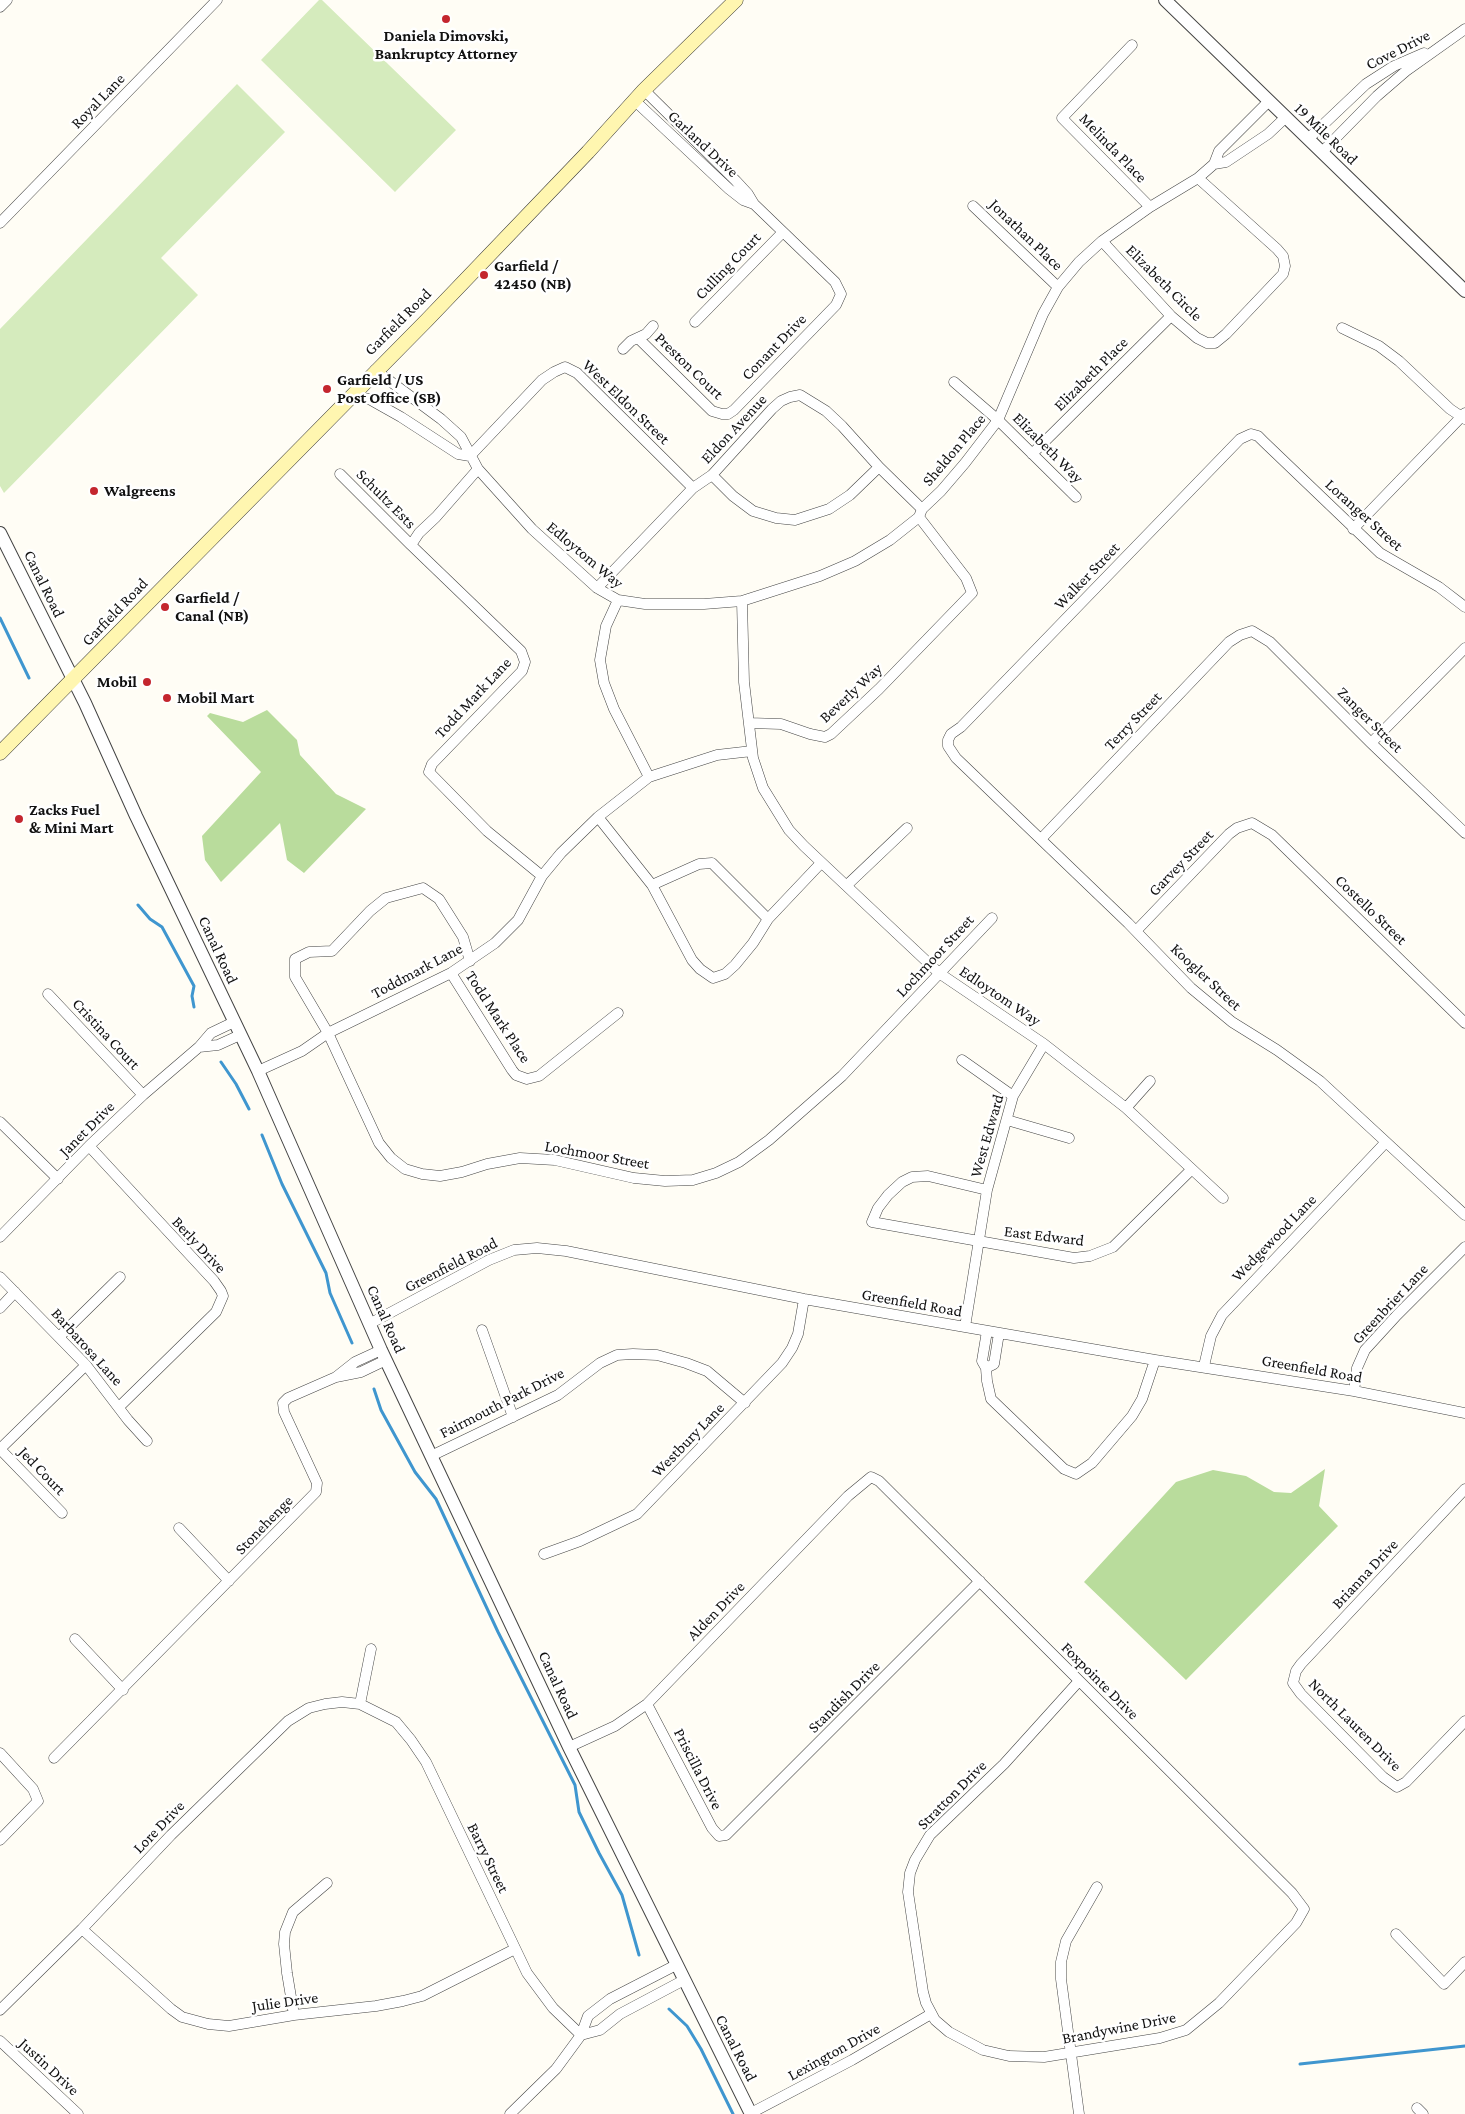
<!DOCTYPE html>
<style>
body{margin:0}
canvas{display:block;background:#fffdf5}
</style>
<canvas width="1465" height="2114"></canvas>
<script>
const g = document.querySelector('canvas').getContext('2d');
g.lineJoin = 'round';
function fill(path, color) { g.fillStyle = color; g.fill(path, 'evenodd'); }
const shape = rows => new Path2D(rows.map(r => 'M' + r).join(''));
function trace(path, color, width, dash) { g.strokeStyle = color; g.lineWidth = width; g.lineCap = dash ? 'butt' : 'round'; g.setLineDash(dash || []); g.stroke(path); }
function drawText(font, color, halo, rows, align = 'center') {
  g.font = font + ' "Crimson Pro",serif'; g.lineWidth = 5; g.setLineDash([]); g.textBaseline = 'middle'; g.strokeStyle = halo; g.fillStyle = color; for (const [text, x, y, turn = 0] of rows) {
    g.save(); g.translate(x, y); g.rotate((+turn || 0) * Math.PI / 180); g.textAlign = isNaN(turn) ? turn : align; if (halo) g.strokeText(text, 0, 0); g.fillText(text, 0, 0); g.restore();
  }
}
const green = shape([
 [319,0,322,0,456,130,395,192,261,60],
 [237,84,285,132,161,258,198,295,4,493,0,486,0,329]
]);
const forest = shape([
 [267,710,297,740,300,755,336,794,366,809,304,873,287,860,280,823,221,882,205,860,202,836,261,772,207,716,210,713,243,722],
 [1325,1469,1319,1506,1338,1526,1186,1680,1084,1582,1176,1482,1213,1470,1246,1476,1274,1492,1291,1493]
]);
const stream = shape([
 [0,618,29,678],
 [138,905,150,919,162,927,194,986,192,996,194,1007],
 [221,1062,236,1084,249,1109],
 [262,1135,282,1184,326,1273,330,1293,352,1343],
 [374,1389,381,1410,415,1472,436,1499,498,1632,575,1785,579,1812,599,1853,622,1895,639,1955],
 [669,2009,687,2026,701,2049,733,2114],
 [1300,2064,1465,2046]
]);
const minor = shape([
 [0,7,7,0],
 [1132,45,1062,118,1150,207],
 [634,100,729,189,743,200,754,204],
 [1269,101,1219,151,1214,164,1226,162,1268,134,1286,117],
 [1308,139,1366,84,1394,66,1424,53],
 [1322,152,1377,96,1406,71,1465,29],
 [973,206,1058,287],
 [0,223,217,0],
 [1102,241,1171,316,1197,338,1207,343,1215,343,1226,334,1283,274,1285,266,1283,256,1277,249,1198,178],
 [695,322,783,232],
 [1342,328,1379,346,1399,361,1450,409,1465,419],
 [638,338,712,411,722,414,728,414,734,410,836,305,841,294,835,282,754,204,748,194,736,181,644,90],
 [623,349,631,341,646,334,653,326],
 [375,370,441,419,461,437,478,469,532,529,597,588,618,600,645,604,704,604,742,601,820,576,855,561,890,540,919,517,922,509,941,491,965,463,998,420,1043,314,1058,287,1079,262,1102,241,1150,207,1198,178,1214,164],
 [954,382,998,420,1076,497],
 [351,396,369,399,401,417,458,454,470,456],
 [1032,454,1171,316],
 [470,456,542,380,554,372,565,367,577,373,693,488],
 [478,469,436,517,419,533,411,545,521,651,525,662,522,671,432,764,429,772,487,831,542,876],
 [340,474,411,545],
 [712,475,733,496,753,511,776,518,795,520,829,509,850,495,879,467],
 [1353,529,1465,413],
 [597,588,693,488,712,475,772,409,781,401,790,397,800,395,826,411,842,426,879,467,922,509],
 [618,600,606,626,600,660,604,683,614,709,649,777],
 [742,601,744,682,753,758,763,788,789,830,804,846,939,973,1044,1044,1126,1108,1223,1198],
 [1465,607,1439,587,1380,553,1264,442,1258,436,1251,434,1240,439,961,727,951,734,948,740,948,746,956,758,1128,923,1191,988,1232,1022,1277,1050,1320,1081,1465,1215],
 [749,723,781,724,810,734,825,737,831,734,879,689,972,593,966,578,919,517],
 [1371,743,1465,648],
 [598,817,652,885,692,960,700,969,713,978,725,974,735,965,753,943,768,919,821,863],
 [1041,839,1229,642,1240,635,1252,631,1270,642,1371,743,1465,833],
 [652,885,699,864,712,863,768,919],
 [847,885,907,828],
 [1136,931,1229,834,1237,828,1252,823,1272,835,1465,1023],
 [470,961,463,937,439,899,423,888,386,898,370,911,332,951,309,952,295,959,295,977,328,1033,379,1143,391,1158,405,1169,422,1174,440,1176,462,1172,487,1164,520,1158,555,1160,634,1178,665,1181,693,1180,716,1173,739,1162,769,1140,842,1076,992,918],
 [451,973,512,1070,516,1075,527,1079,539,1076,618,1013],
 [48,994,143,1095],
 [234,1022,211,1033,199,1047,218,1045,240,1035],
 [962,1060,1013,1096],
 [258,1071,302,1051,328,1033,451,973,495,943,518,920,542,876,561,853,598,817,649,777,717,755,752,751],
 [1126,1108,1150,1081],
 [1007,1120,1069,1138],
 [0,1122,58,1179],
 [89,1146,214,1281,221,1291,223,1296,216,1312,119,1407],
 [987,1190,928,1176,912,1177,902,1182,888,1195,878,1208,872,1222,1074,1258,1090,1256,1113,1247,1192,1169],
 [0,1237,89,1146,143,1095,199,1047],
 [0,1277,86,1365,128,1420,147,1441],
 [0,1308,15,1292],
 [371,1323,489,1260,514,1250,537,1248,566,1251,804,1299,1155,1360,1354,1391,1465,1413],
 [965,1327,987,1190,1013,1096,1044,1044],
 [482,1330,513,1417],
 [987,1331,982,1361,986,1368,994,1364,999,1333],
 [59,1337,120,1277],
 [381,1350,355,1362,336,1377,361,1372,386,1360],
 [1204,1366,1211,1336,1222,1315,1386,1142],
 [986,1368,987,1381,991,1399,1064,1469,1076,1474,1092,1463,1132,1416,1142,1399,1155,1360],
 [1354,1391,1357,1368,1365,1350,1397,1315,1465,1247],
 [0,1449,86,1365],
 [0,1449,62,1513],
 [431,1456,558,1395,600,1363,617,1355,633,1354,657,1355,686,1363,707,1371,745,1403],
 [1465,1489,1301,1664,1296,1671,1293,1683,1301,1694,1383,1777,1397,1787,1406,1782,1465,1721],
 [179,1528,229,1581],
 [544,1554,580,1541,637,1514,782,1363,792,1348,798,1334,804,1299],
 [75,1639,123,1690],
 [360,1704,371,1649],
 [647,1704,712,1828,719,1836,726,1835,980,1581],
 [569,1747,615,1726,647,1704,848,1496,871,1477,879,1481,1292,1893,1304,1909,1296,1923,1219,2003,1186,2030,1160,2038,1044,2057,1009,2056,983,2050,949,2032,935,2020,926,2003,923,1992,908,1892,910,1873,915,1860,930,1835,1004,1764,1079,1681],
 [0,1753,33,1789,38,1801,0,1840],
 [54,1758,316,1492,317,1483,284,1412,283,1403,288,1398,336,1377],
 [82,1929,171,2009,182,2017,208,2024,229,2026,294,2015,376,2006,403,2001,422,1996,515,1949],
 [1396,1934,1444,1984,1465,1962],
 [676,1965,610,1999,588,2016,581,2035,600,2030,620,2014,684,1980],
 [0,2010,82,1929,171,1835,288,1721,309,1708,325,1704,342,1702,360,1704,396,1722,411,1740,426,1762,527,1973,553,2008,581,2035,556,2069,510,2114],
 [294,2015,287,1973,284,1944,285,1932,293,1912,327,1883],
 [0,2041,78,2114],
 [1417,2108,1423,2114],
 [751,2113,852,2060,931,2014],
 [1079,2114,1061,1979,1061,1962,1066,1941,1097,1887]
]);
const tertiary = shape([
 [1165,0,1465,291],
 [0,533,85,703,136,816,258,1071,381,1350,569,1747,751,2114]
]);
const secondary = shape([
 [0,753,427,320,588,152,644,90,736,0]
]);
const markers = [
 [446,19,5,"#c4262e"],
 [484,275,5,"#c4262e"],
 [327,389,5,"#c4262e"],
 [94,491,5,"#c4262e"],
 [165,607,5,"#c4262e"],
 [147,682,5,"#c4262e"],
 [167,698,5,"#c4262e"],
 [19,819,5,"#c4262e"]
];
const poiNames = [
 ["Daniela Dimovski,",446,36,"center"],
 ["Bankruptcy Attorney",446,54,"center"],
 ["Garfield /",494,266],
 ["42450 (NB)",494,284],
 ["Garfield / US",337,380],
 ["Post Office (SB)",337,398],
 ["Walgreens",104,491],
 ["Garfield /",175,598],
 ["Canal (NB)",175,616],
 ["Mobil",137,682,"right"],
 ["Mobil Mart",177,698],
 ["Zacks Fuel",29,810],
 ["& Mini Mart",29,828]
];
const streetNames = [
 ["Cove Drive",1398,50,-27],
 ["Royal Lane",98,101,-46],
 ["19 Mile Road",1326,134,44],
 ["Garland Drive",703,144,43],
 ["Melinda Place",1113,148,46],
 ["Jonathan Place",1026,235,44],
 ["Culling Court",728,266,-46],
 ["Elizabeth Circle",1164,283,45],
 ["Garfield Road",398,322,-45],
 ["Conant Drive",774,347,-46],
 ["Preston Court",689,366,44],
 ["Elizabeth Place",1091,374,-45],
 ["West Eldon Street",626,402,44],
 ["Eldon Avenue",734,429,-47],
 ["Elizabeth Way",1048,448,45],
 ["Sheldon Place",954,450,-50],
 ["Schultz Ests",386,499,45],
 ["Loranger Street",1364,515,42],
 ["Edloytom Way",585,555,40],
 ["Walker Street",1087,576,-46],
 ["Canal Road",44,584,64],
 ["Garfield Road",115,612,-46],
 ["Beverly Way",851,693,-43],
 ["Todd Mark Lane",473,698,-47],
 ["Zanger Street",1370,720,45],
 ["Terry Street",1133,721,-46],
 ["Garvey Street",1181,863,-46],
 ["Costello Street",1371,910,44],
 ["Canal Road",218,950,65],
 ["Lochmoor Street",935,956,-47],
 ["Toddmark Lane",417,971,-28],
 ["Koogler Street",1206,977,43],
 ["Edloytom Way",1000,996,34],
 ["Todd Mark Place",498,1017,57],
 ["Cristina Court",106,1034,47],
 ["Janet Drive",87,1129,-45],
 ["West Edward",987,1136,-74],
 ["Lochmoor Street",597,1155,10],
 ["East Edward",1044,1236,7],
 ["Wedgewood Lane",1274,1238,-46],
 ["Berly Drive",199,1245,47],
 ["Greenfield Road",451,1265,-27],
 ["Greenfield Road",912,1303,10],
 ["Greenbrier Lane",1390,1304,-47],
 ["Canal Road",386,1319,66],
 ["Barbarosa Lane",87,1347,48],
 ["Greenfield Road",1312,1369,10],
 ["Fairmouth Park Drive",502,1403,-27],
 ["Westbury Lane",688,1440,-46],
 ["Jed Court",42,1471,46],
 ["Stonehenge",264,1525,-46],
 ["Brianna Drive",1365,1574,-47],
 ["Alden Drive",716,1611,-46],
 ["Foxpointe Drive",1100,1681,45],
 ["Canal Road",558,1685,65],
 ["Standish Drive",844,1697,-45],
 ["North Lauren Drive",1355,1725,45],
 ["Priscilla Drive",698,1769,63],
 ["Stratton Drive",952,1795,-45],
 ["Lore Drive",159,1827,-46],
 ["Barry Street",488,1858,64],
 ["Julie Drive",285,2002,-8],
 ["Brandywine Drive",1119,2028,-11],
 ["Canal Road",736,2048,63],
 ["Lexington Drive",834,2052,-29],
 ["Justin Drive",49,2067,43]
];
fill(green, '#d5ebbd');
fill(forest, '#b9dc9c');
trace(stream, '#3f96cf', 3);
trace(minor, '#444', 11);
trace(tertiary, '#444', 14);
trace(secondary, '#333', 15);
trace(minor, '#fff', 10);
trace(tertiary, '#fff', 12);
trace(secondary, '#fff6b0', 14);
for (const [x, y, r, color] of markers) { const dot = new Path2D(); dot.arc(x, y, r, 0, 2 * Math.PI); g.fillStyle = color; g.fill(dot); trace(dot, '#fff', 2); }
drawText('bold 16px', '#111', '#fff', poiNames, 'left');
drawText('16px', '#111', '#fff', streetNames);
</script>
